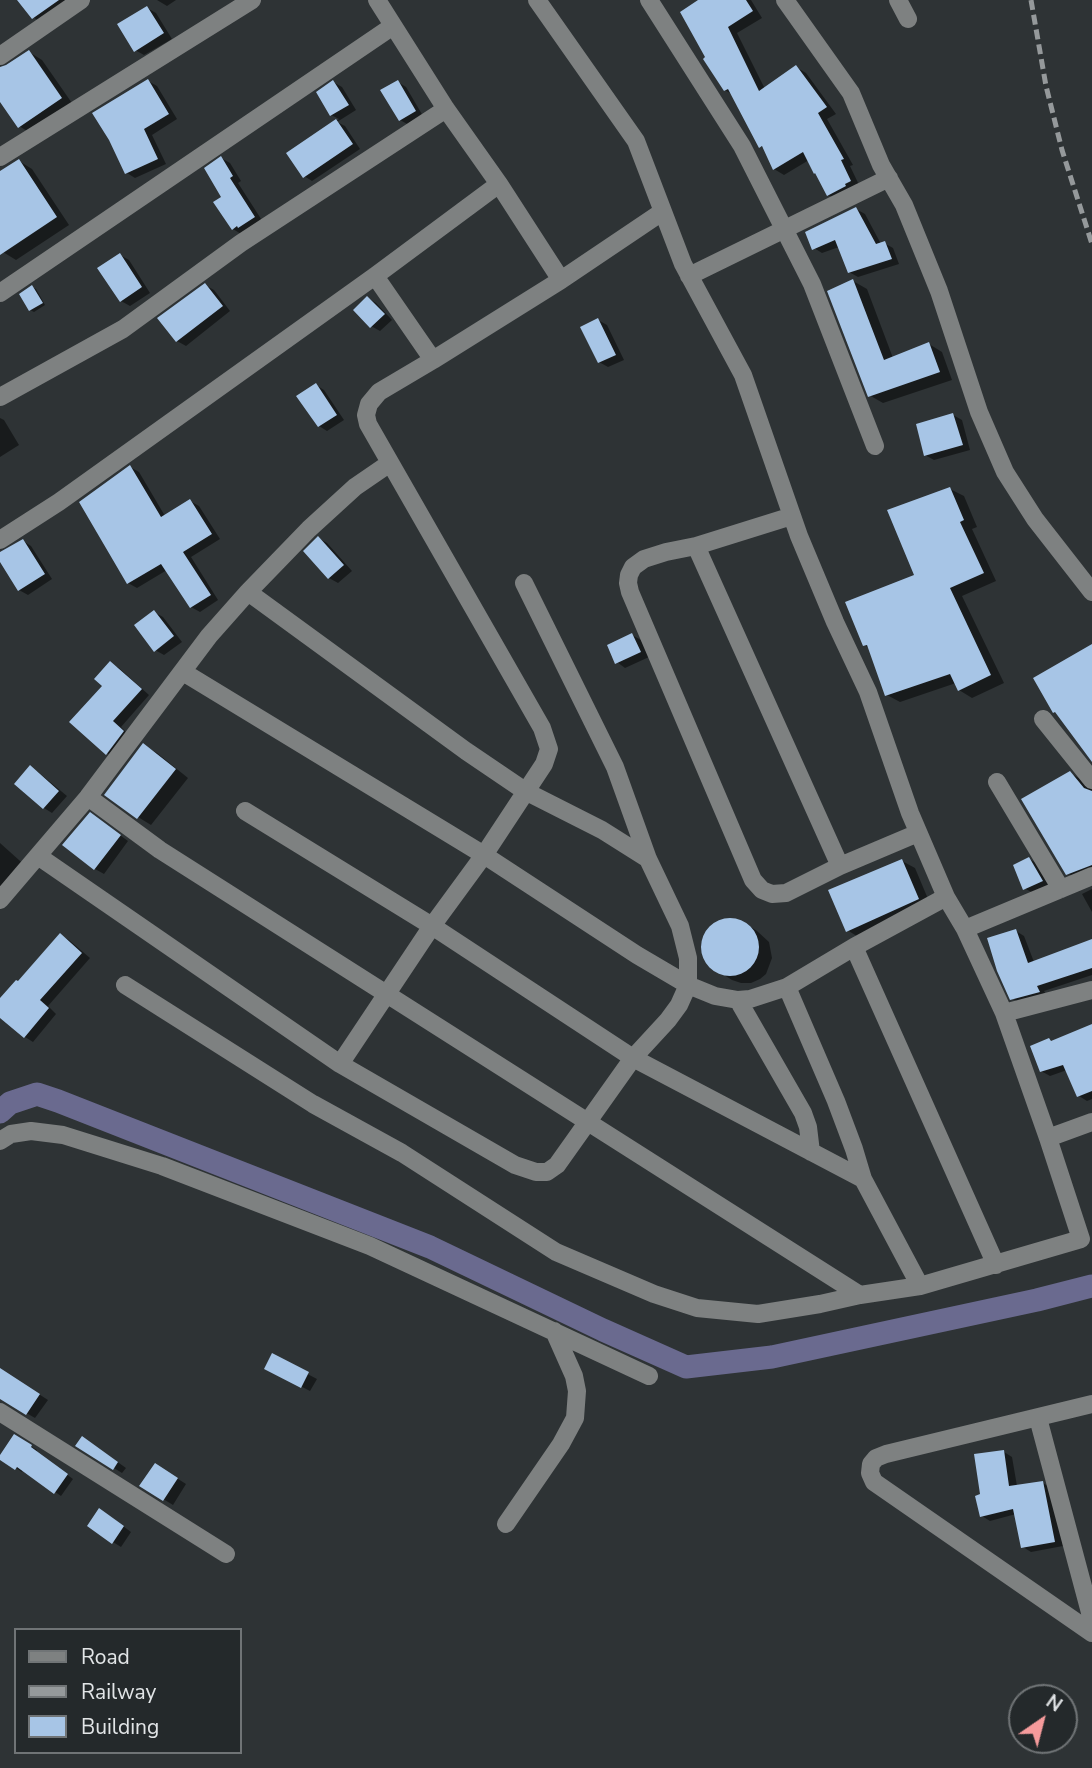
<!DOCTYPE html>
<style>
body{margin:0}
#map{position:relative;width:1092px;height:1768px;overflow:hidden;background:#2e3335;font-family:"Nunito Sans",sans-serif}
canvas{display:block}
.legend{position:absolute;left:14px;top:1628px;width:228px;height:126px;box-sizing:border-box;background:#24292b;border:2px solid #707476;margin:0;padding:9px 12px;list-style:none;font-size:21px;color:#e2e5e7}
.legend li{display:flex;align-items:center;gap:14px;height:35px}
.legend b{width:35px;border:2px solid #707476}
.north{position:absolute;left:1008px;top:1684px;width:70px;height:70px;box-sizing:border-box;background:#24292b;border:2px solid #707476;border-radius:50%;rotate:35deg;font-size:19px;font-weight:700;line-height:28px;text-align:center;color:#e2e5e7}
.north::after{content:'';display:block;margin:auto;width:24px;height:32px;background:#f59b9c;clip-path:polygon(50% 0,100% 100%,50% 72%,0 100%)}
</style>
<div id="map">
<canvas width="1092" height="1768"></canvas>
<ul class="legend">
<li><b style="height:9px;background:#7e8181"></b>Road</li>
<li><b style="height:9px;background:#95999b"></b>Railway</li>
<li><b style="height:19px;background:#a7c5e6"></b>Building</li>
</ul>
<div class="north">N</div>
</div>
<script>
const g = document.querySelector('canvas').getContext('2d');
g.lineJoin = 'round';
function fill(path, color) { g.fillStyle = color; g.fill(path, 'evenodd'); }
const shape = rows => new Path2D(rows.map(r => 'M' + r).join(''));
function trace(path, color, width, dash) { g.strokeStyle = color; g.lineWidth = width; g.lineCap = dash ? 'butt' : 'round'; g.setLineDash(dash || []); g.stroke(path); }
const shadow = shape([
 [19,0,80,0,43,24,33,17],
 [157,0,176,0,167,6],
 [701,0,751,0,762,18,737,33,765,89,796,67,806,73,836,114,827,119,853,165,850,166,860,187,838,200,828,195,809,160,784,175,774,169,765,149,760,146,733,95,725,90],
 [147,8,156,13,172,39,144,55,135,50],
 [29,52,42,60,74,106,32,134,19,126,0,99,0,70],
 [148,81,157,86,177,119,152,135,166,164,135,178,127,173],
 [333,82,342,87,356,110,337,122,345,126,360,149,312,181,304,176,288,154,339,119,331,115],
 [398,82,406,87,423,116,409,125,400,120],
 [221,158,230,163,241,181,238,183,263,222,241,234,233,229,224,197],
 [19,161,32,169,69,225,16,260,3,252,0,248,0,174],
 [856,209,865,214,881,244,884,243,893,248,899,264,858,277,849,272,839,247,822,253,814,248],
 [120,255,129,260,150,293,130,306,121,301],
 [853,281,867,289,893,358,929,344,942,352,952,380,883,403,869,395],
 [205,285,214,290,230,311,186,346,177,341],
 [32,287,36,289,45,305,34,312,30,310],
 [368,298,376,303,392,320,380,331,371,326],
 [598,320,607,325,624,360,608,367,599,362],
 [316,385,324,390,344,420,327,431,319,426],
 [953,415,962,420,970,450,934,460,925,455],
 [0,418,4,420,19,445,0,457],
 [130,467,139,472,165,516,190,501,199,506,220,539,191,557,218,600,200,612,191,607,167,570,137,588,128,583],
 [950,489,964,496,977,527,972,529,996,581,962,596,1004,683,972,698,959,690,956,683,900,702,887,695,871,649,864,645,916,576],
 [318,538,327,543,352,571,338,583,329,578,306,551],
 [23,541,31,546,52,579,28,595,19,590,0,559,0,554],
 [154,612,163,617,182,642,164,655,155,650],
 [632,635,641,640,649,657,625,668,617,662],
 [110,664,119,668,149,695,121,727,131,737,115,758,107,753,104,686],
 [143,745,157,753,188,778,151,825,138,817],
 [30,767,38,772,67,796,52,813,44,808],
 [1070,773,1084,781,1092,790,1092,877,1081,881,1067,873],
 [99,820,128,841,104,874,95,869],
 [0,843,29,869,0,902],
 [1029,859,1038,864,1050,886,1033,893,1024,888],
 [902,861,915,868,931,906,860,938,847,930],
 [1092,889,1092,912,1082,894],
 [724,920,734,920,743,922,757,931,769,942,772,958,766,974,760,979,751,983,741,983,732,980,710,966,704,958,702,949,704,939,708,931,715,924],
 [1016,931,1024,936,1034,962,1092,953,1092,975,1044,991,1047,996,1020,1003,1012,998],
 [60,935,69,940,90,958,48,1006,56,1014,33,1042,25,1037,0,1016,0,1001,18,983],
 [1092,1026,1092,1099,1087,1101,1079,1096,1067,1070,1050,1076,1041,1071,1049,1040,1053,1042],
 [273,1356,317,1379,310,1391,275,1373],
 [0,1369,48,1400,35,1418,0,1398],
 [15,1437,37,1450,36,1452,73,1479,61,1496,23,1470,22,1472,16,1468],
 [91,1443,126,1468,122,1473,77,1445],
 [1004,1452,1012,1457,1017,1486,1043,1483,1051,1488,1063,1546,1031,1552,1023,1547,1016,1514,990,1521,982,1516,982,1496],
 [164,1470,186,1484,173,1505,142,1486],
 [108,1515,131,1532,121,1547,113,1542]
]);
const canal = shape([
 [0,1112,10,1103,37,1094,58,1101,430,1247,603,1330,686,1367,772,1357,1037,1300,1092,1286]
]);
const building = shape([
 [17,0,59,0,32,19],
 [698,0,746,0,753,11,728,27,759,91,796,65,827,107,818,113,844,159,841,160,851,181,845,184,846,186,827,196,815,173,814,174,803,152,773,170,762,146,759,148,728,89,724,91,703,59,705,57,680,12],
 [147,6,164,33,134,52,117,24],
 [29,50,62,98,18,128,0,102,0,67,6,65],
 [148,79,169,114,144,129,158,159,125,174,109,140,92,113],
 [333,80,349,105,330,116,316,92],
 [398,80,416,111,399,121,380,90],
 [336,119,353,144,303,178,286,153],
 [221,156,233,176,230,178,255,217,238,228,237,226,232,230,213,202,221,197,204,168],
 [19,159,57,217,0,255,0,171],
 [856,207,876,244,885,241,892,259,848,273,835,240,812,250,805,232],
 [120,253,142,287,120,302,97,268],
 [853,279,884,360,929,342,940,372,868,397,827,291],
 [205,283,223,306,176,342,157,318],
 [32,285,43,303,29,311,19,294],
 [367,296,385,314,370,328,353,310],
 [598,318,616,355,598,363,580,327],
 [316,383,337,415,318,427,296,396],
 [953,413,963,445,924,456,916,424],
 [130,465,161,517,190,499,212,534,183,552,211,595,190,608,161,564,127,584,79,502],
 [950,487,964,520,960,522,984,573,950,588,991,675,958,691,950,674,885,696,867,645,863,646,845,602,914,575,887,510],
 [318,536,344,565,328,579,303,551],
 [23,539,45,574,18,591,0,562,0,552],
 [154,610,174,636,154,652,134,625],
 [632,633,641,652,615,664,607,645],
 [1092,644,1092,762,1055,712,1053,713,1033,678],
 [110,661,142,689,113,721,124,731,106,755,69,722,102,686,94,679],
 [143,743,176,769,137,819,104,795],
 [30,765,59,791,43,809,14,784],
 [1070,771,1084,788,1092,791,1092,865,1066,875,1021,799],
 [90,812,121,835,94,870,62,845],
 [1029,857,1043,881,1023,890,1013,865],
 [902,859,919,899,846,932,828,890],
 '701 947a29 29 0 1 1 58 0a29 29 0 1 1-58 0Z',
 [1016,929,1028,963,1092,939,1092,968,1037,986,1040,992,1010,1000,997,971,987,938],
 [60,933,82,953,40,1000,49,1008,24,1038,0,1018,0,998,16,980,18,981],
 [1092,1024,1092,1091,1077,1097,1063,1065,1040,1072,1030,1046,1049,1038,1051,1041],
 [272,1353,309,1372,301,1388,264,1369],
 [0,1368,40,1394,26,1415,0,1399],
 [14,1434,32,1445,31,1447,68,1474,54,1494,17,1467,15,1470,0,1460,0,1455],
 [82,1436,118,1462,113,1470,75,1446],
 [1004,1450,1009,1486,1043,1481,1055,1542,1021,1548,1013,1509,980,1517,975,1496,980,1494,974,1454],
 [155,1463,178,1478,163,1501,139,1486],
 [99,1508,124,1526,112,1544,87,1526]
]);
const minor = shape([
 [377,0,446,109,499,184,561,280],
 [649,0,742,146,812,284,875,446],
 [785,0,851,93,881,165,904,205,939,291,979,412,1005,472,1035,519,1092,592],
 [898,0,908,19],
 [0,56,81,0],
 [0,157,252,0],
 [375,276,433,360],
 [689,276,889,178],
 [0,293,393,26],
 [0,397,123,329,241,243,446,109],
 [792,516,696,546,666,552,644,559,633,567,629,575,628,583,630,592,753,880,762,890,772,894,786,893,840,866,918,833],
 [0,540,59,502,375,276,499,184],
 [696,546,840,866],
 [248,592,466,751,525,791,602,830,648,859],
 [183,672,484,855,637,955,688,985,715,996,738,1000,750,999,787,987,854,947,946,897],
 [1043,719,1092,780],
 [997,782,1061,889],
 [88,797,160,850,860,1295],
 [245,811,432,926,633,1058,863,1179],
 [38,856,340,1064,515,1165,536,1172,547,1172,557,1165,633,1058,668,1020,679,1005,688,985,688,958,680,926,648,859,615,767,524,583],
 [0,900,88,797,209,636,248,592,309,529,355,487,390,463],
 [965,929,1092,876],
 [854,947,996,1265],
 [125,985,313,1104,402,1153,556,1252,654,1294,697,1308,758,1314,820,1304,860,1295,920,1286,1081,1239,1048,1138,1004,1013,965,929,946,897,910,813,868,692,835,622,799,536,743,375,683,264,636,141,537,0],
 [787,987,836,1101,854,1149,863,1179,920,1286],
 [738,1000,803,1113,808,1127,811,1152],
 [1004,1013,1092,990],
 [340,1064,432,926,484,855,544,764,549,749,542,728,368,424,366,415,369,404,379,392,433,360,561,280,662,212],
 [1048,1138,1092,1122],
 [0,1141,11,1134,31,1131,63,1135,162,1166,370,1246,649,1376],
 [1092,1404,886,1454,876,1458,871,1464,870,1473,874,1482,1092,1633],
 [0,1412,226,1554],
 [1038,1418,1092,1620],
 [506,1524,561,1444,575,1418,577,1391,574,1376,554,1331]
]);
const rail = shape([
 [1031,0,1046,86,1062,150,1092,244]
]);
fill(shadow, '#0007');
trace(canal, '#6a6a8f', 23);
fill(building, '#a7c5e6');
trace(minor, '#7e8181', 18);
trace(rail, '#95999b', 5, [10, 5]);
</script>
